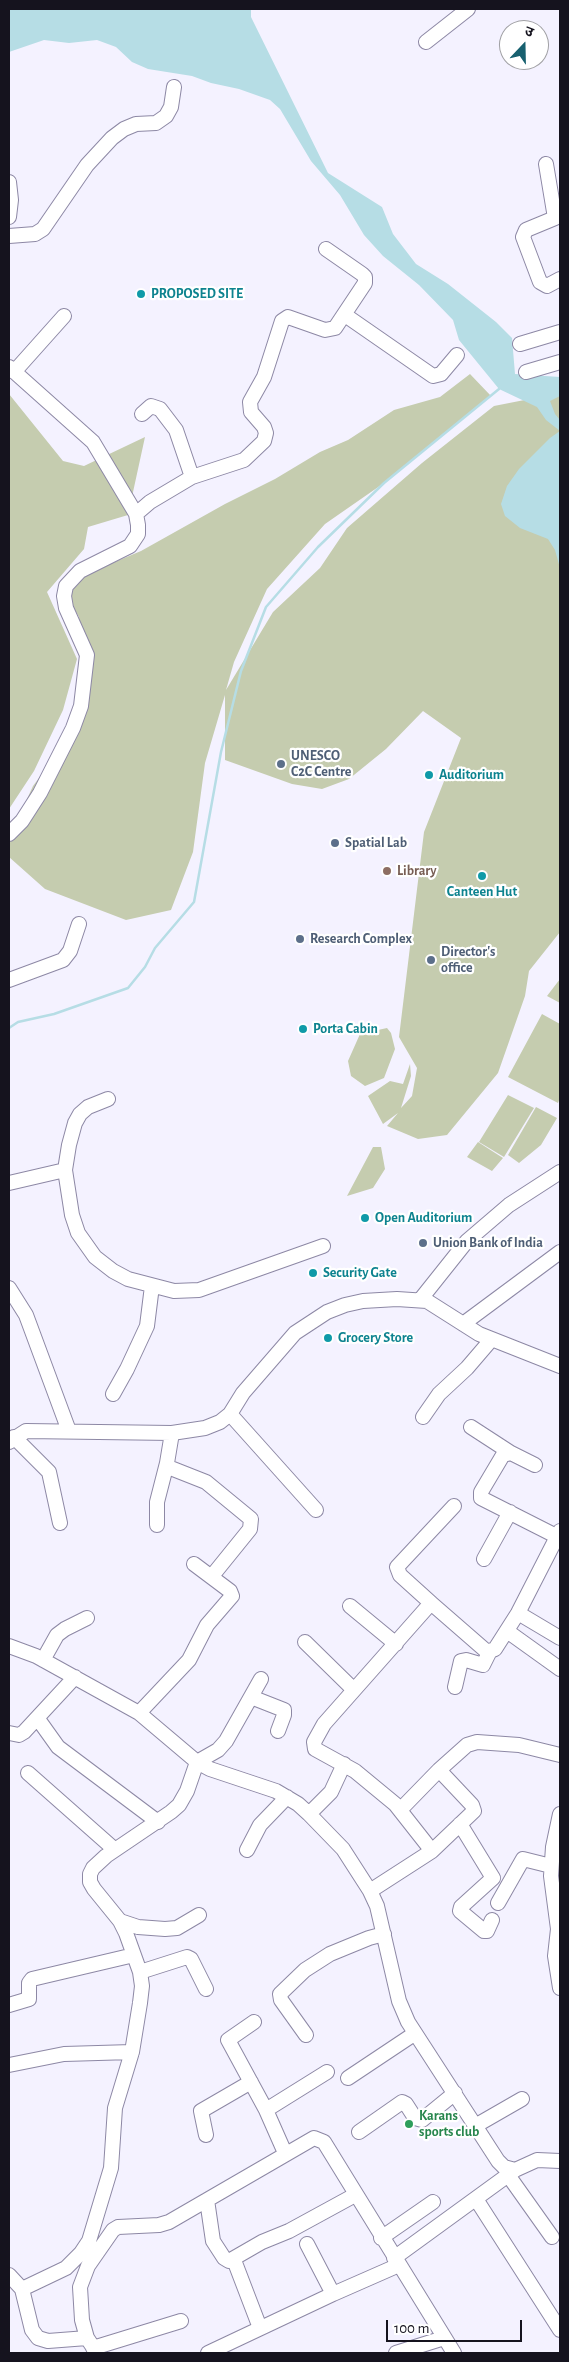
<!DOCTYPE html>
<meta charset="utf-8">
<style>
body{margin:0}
#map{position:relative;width:569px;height:2362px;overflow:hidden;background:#f4f2ff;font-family:"Alegreya Sans","Noto Sans Devanagari",sans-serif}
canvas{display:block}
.frame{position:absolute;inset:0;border:10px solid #15131e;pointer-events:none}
.north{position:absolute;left:499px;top:20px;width:50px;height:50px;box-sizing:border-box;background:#fff;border:1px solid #a1a1a5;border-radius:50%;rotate:21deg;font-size:14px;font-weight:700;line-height:20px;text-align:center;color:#15131e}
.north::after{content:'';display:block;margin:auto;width:18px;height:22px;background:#17606f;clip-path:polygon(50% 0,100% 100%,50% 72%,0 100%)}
.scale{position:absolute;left:386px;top:2320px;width:136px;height:22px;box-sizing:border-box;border:2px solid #15131e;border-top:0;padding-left:6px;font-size:15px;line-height:18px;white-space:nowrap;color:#15131e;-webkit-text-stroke:4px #fff;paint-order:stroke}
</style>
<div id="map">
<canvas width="569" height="2362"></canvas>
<div class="frame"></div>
<div class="north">उ</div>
<div class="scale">100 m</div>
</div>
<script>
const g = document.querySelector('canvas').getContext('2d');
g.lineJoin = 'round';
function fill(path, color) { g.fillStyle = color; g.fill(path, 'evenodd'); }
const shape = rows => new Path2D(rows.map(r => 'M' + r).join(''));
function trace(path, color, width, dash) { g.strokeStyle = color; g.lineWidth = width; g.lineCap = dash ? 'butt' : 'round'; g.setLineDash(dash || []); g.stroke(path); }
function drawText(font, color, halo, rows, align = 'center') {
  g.font = font + ' "Alegreya Sans",sans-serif'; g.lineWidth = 4.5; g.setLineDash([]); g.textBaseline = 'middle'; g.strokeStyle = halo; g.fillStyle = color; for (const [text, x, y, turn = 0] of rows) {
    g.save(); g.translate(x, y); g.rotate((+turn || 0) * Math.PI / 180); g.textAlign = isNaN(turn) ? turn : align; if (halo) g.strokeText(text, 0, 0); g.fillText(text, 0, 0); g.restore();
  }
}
const green = shape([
 [470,374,491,396,384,483,325,524,267,589,234,662,226,690,273,612,320,568,347,528,422,463,494,406,560,393,560,932,529,971,525,996,498,1073,447,1135,418,1139,387,1126,398,1113,383,1124,368,1096,390,1081,403,1084,410,1064,411,1076,401,1108,412,1096,417,1068,399,1037,424,832,461,738,423,711,386,749,349,779,322,789,292,784,225,760,225,695,205,763,193,852,171,910,126,920,45,889,9,857,9,838,33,786,78,726,82,659,79,617,60,585,141,551,225,504,275,479,320,452,348,440,394,410,440,397],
 [9,394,63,461,84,466,145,437,128,515,88,527,84,549,47,592,77,659,63,710,34,771,9,809],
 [560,979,560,1003,547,996],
 [542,1014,560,1024,560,1098,558,1103,508,1077],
 [387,1028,391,1033,395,1049,384,1078,365,1086,351,1076,348,1061,360,1034],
 [508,1095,534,1108,504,1157,479,1142],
 [536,1107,557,1118,541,1145,519,1163,508,1155],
 [478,1142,503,1158,492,1171,467,1157],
 [373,1147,381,1147,385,1169,373,1188,347,1196]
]);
const water = shape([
 [9,9,251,9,251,17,328,173,382,207,393,234,416,264,448,284,496,322,512,338,515,374,560,377,560,396,550,401,555,414,560,420,560,568,555,550,548,539,520,528,505,516,501,504,507,486,519,469,550,438,560,431,546,420,537,407,499,389,459,340,453,320,419,285,383,256,364,235,340,195,311,161,280,109,270,100,239,89,211,83,192,76,148,69,132,62,116,47,97,40,69,43,44,40,9,52]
]);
const stream = shape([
 [9,1028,18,1022,54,1014,128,988,145,967,155,948,194,902,221,752,241,671,266,607,318,547,384,483,499,389]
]);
const minor = shape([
 [426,42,468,9],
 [546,164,555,218,526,230,523,237,540,282,547,286,560,279],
 [9,182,11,200,9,217],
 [9,236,35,234,43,229,87,165,112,138,124,129,136,124,156,123,166,116,171,107,174,87],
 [345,315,433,376,441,374,457,355],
 [520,344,560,332],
 [9,367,93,442,136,514,138,525,138,534,130,546,80,571,66,586,64,596,66,608,87,655,81,706,73,728,40,793,22,821,9,834],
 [14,372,64,316],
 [526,372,560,362],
 [142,414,151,406,160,409,176,430,192,477],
 [136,514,150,502,192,477,244,460,264,441,266,433,264,427,251,412,250,402,264,377,282,321,288,317,325,330,335,328,365,283,365,277,362,274,326,249],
 [9,980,63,960,70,951,79,924],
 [65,1170,69,1145,75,1123,80,1114,88,1107,108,1099],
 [9,1183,65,1170,72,1215,78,1233,95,1257,113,1271,128,1279,174,1291,199,1290,323,1246],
 [9,1288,26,1315,69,1431],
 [420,1300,467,1241,509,1205,560,1172],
 [463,1324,560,1252],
 [113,1394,127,1369,147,1326,152,1286],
 [230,1414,316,1510],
 [423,1417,439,1394,467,1368,491,1340],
 [471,1427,511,1453],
 [172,1433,167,1463,168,1467,206,1482,251,1519,250,1529,212,1576],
 [14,1437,49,1472,60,1523],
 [9,1442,26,1431,172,1433,205,1428,220,1422,230,1414,243,1393,295,1333,327,1312,345,1305,363,1301,397,1299,427,1301,479,1334,560,1366],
 [535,1465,511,1453,503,1455,481,1492,481,1498,560,1538],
 [157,1525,157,1502,167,1463],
 [484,1559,510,1512],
 [431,1603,400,1575,397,1567,454,1506],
 [350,1606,396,1644],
 [518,1613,560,1638],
 [507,1631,560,1669],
 [305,1642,354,1690],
 [9,1646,36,1656,139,1713,197,1762,210,1769,276,1791,298,1804,309,1814,343,1849,370,1891,377,1906,399,2001,408,2022,498,2161,504,2167,515,2170,537,2160,560,2161],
 [43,1660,57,1635,65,1629,87,1618],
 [455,1687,461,1661,466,1660,483,1665,490,1651],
 [251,1697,284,1710,284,1715,278,1731],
 [139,1713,189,1660,207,1625,232,1596,230,1591,194,1564],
 [38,1719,58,1747,158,1822],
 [9,1733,19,1735,24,1732,75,1677],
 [439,1770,467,1745,477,1742,519,1745,560,1755],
 [28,1773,114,1849],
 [309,1814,331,1792,344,1764],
 [560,1814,553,1847,551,1876,558,1929,555,1956,560,1988],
 [460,1824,493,1878,461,1907,460,1911,484,1931,487,1931,492,1920],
 [247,1850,260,1825,287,1797],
 [432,1851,395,1804,355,1771,315,1749,314,1742,324,1724,431,1603,485,1650,490,1651,495,1649,518,1613,560,1531],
 [370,1891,432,1851,474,1811,472,1805,439,1770,401,1809],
 [498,1903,523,1859,551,1866],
 [120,1921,138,1927,165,1929,177,1928,199,1915],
 [140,1972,187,1957,191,1959,206,1989],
 [9,2005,29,1999,29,1983,32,1979,134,1955],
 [254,2022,228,2040,266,2110,285,2153],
 [306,2035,281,2000,280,1994,305,1970,330,1954,369,1938,384,1934],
 [9,2065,64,2054,132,2052],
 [348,2078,414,2034],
 [266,2110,327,2072],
 [475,2126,522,2099],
 [359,2132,402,2102,406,2104,415,2118,422,2120,455,2093],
 [206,2135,201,2111,251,2082],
 [508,2175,552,2237],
 [476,2199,560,2330],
 [207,2200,213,2241,224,2258,229,2261,262,2242,289,2231,355,2195],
 [381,2238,433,2202],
 [307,2244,333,2294],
 [394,2258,515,2170],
 [234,2260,260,2328],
 [9,2275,22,2289],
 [87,2338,48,2341,38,2338,32,2330,22,2289,66,2268,81,2253,89,2241,111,2168,115,2108,132,2052,140,2003,142,1986,140,1972,126,1933,120,1921,94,1889,90,1882,90,1874,93,1868,106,1856,171,1812,179,1805,187,1791,197,1762,218,1750,226,1741,261,1679],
 [93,2348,181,2321],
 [97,2353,87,2338,82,2320,80,2287,88,2266,113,2230,118,2227,159,2225,169,2222,314,2138,324,2142,454,2353],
 [208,2353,333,2294,399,2265],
 [396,2353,444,2338]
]);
const markers = [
 [141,294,5,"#0f9aa8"],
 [281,764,5,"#5c6f8a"],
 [429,775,5,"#0f9aa8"],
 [335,843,5,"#5c6f8a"],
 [387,871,5,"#8d6e63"],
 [482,876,5,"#0f9aa8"],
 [300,939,5,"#5c6f8a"],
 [431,960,5,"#5c6f8a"],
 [303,1029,5,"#0f9aa8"],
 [365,1218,5,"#0f9aa8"],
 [423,1243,5,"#5c6f8a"],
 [313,1273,5,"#0f9aa8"],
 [328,1338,5,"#0f9aa8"],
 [409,2124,5,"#2e9e5b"]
];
const cultureNames = [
 ["PROPOSED SITE",151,294],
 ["Auditorium",439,775],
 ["Canteen Hut",482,892,"center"],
 ["Porta Cabin",313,1029],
 ["Open Auditorium",375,1218],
 ["Security Gate",323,1273],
 ["Grocery Store",338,1338]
];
const serviceNames = [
 ["UNESCO",291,756],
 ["C2C Centre",291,772],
 ["Spatial Lab",345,843],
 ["Research Complex",310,939],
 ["Director's",441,952],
 ["office",441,968],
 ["Union Bank of India",433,1243]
];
const educationNames = [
 ["Library",397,871]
];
const leisureNames = [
 ["Karans",419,2116],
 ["sports club",419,2132]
];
fill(green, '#c5ccaf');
fill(water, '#b6dde5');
trace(stream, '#b6dde5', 2.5);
trace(minor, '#8d88a5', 16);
trace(minor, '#fff', 14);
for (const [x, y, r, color] of markers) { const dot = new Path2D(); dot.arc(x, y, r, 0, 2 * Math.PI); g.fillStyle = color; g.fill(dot); trace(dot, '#fff', 2); }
drawText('bold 14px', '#0d838f', '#fff', cultureNames, 'left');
drawText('bold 14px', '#4e5e75', '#fff', serviceNames, 'left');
drawText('bold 14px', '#785e54', '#fff', educationNames, 'left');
drawText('bold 14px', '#27864d', '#fff', leisureNames, 'left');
</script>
